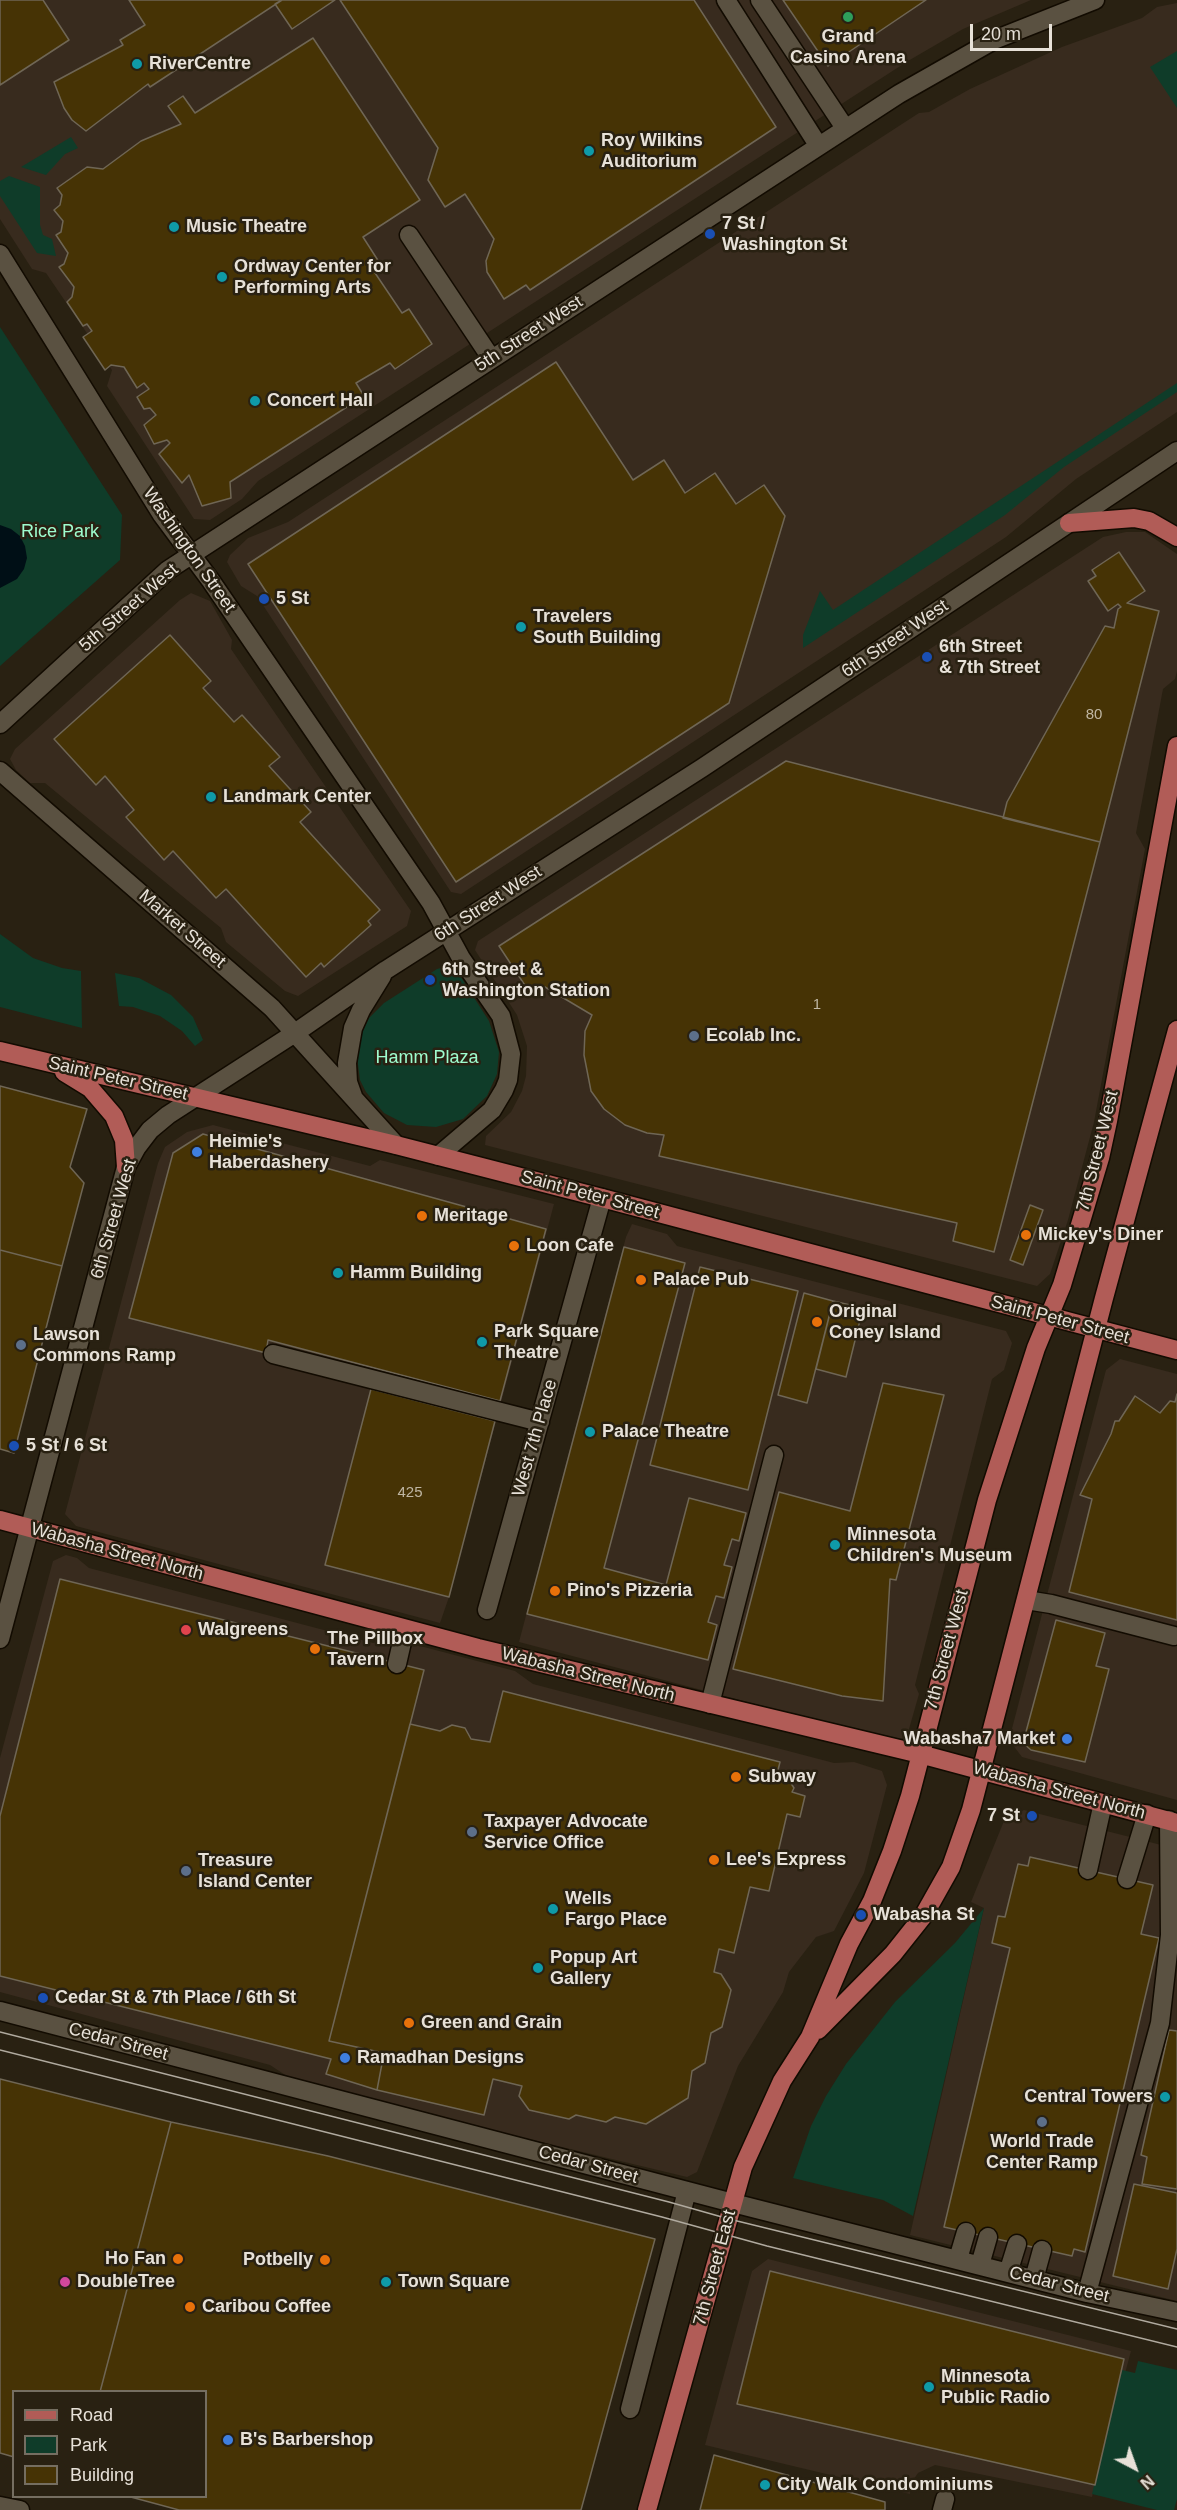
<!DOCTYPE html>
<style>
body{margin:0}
#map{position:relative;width:1177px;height:2510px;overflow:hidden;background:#292112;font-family:Arial,sans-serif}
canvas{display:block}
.legend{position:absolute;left:12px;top:2390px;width:195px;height:108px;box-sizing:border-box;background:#292112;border:2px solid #756e61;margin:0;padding:8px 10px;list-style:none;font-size:18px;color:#e7e1d8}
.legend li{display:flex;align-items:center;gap:12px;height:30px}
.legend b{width:30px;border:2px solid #756e61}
.north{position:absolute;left:1105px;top:2438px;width:60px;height:60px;-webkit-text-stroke:4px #292112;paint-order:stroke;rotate:139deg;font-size:16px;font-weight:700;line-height:24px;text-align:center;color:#e7e1d8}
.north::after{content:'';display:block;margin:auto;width:21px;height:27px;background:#e7e1d8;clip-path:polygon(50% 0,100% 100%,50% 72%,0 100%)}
.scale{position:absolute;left:970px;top:24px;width:82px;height:27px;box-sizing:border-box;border:3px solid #e7e1d8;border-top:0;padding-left:8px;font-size:18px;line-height:21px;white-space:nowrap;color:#e7e1d8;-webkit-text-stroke:4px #292112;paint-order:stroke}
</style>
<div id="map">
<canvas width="1177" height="2510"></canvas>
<ul class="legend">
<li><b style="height:8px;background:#b15c57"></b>Road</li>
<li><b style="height:16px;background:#0f3c29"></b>Park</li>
<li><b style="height:16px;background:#463305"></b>Building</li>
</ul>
<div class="north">N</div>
<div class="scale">20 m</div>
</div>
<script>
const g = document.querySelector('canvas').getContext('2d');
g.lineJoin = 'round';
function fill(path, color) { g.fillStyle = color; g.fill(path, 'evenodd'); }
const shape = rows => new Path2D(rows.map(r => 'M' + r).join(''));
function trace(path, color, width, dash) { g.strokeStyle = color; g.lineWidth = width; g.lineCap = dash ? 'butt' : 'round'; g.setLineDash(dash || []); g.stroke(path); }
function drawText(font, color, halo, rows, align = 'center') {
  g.font = font + ' Arial,sans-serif'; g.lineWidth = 5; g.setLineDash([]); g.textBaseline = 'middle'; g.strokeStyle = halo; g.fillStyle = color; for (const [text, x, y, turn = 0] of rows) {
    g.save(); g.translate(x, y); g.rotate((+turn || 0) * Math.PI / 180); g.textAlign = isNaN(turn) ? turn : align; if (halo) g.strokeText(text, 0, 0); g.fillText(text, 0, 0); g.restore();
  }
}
const commercial = shape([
 [0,0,1031,0,963,29,908,61,258,481,242,499,210,520,194,519,107,386,112,370,46,273,32,269,0,219],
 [1177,3,1177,412,1076,479,1006,537,461,894,451,892,257,596,241,586,227,562,230,555,248,538,288,522,919,113,929,112,970,89,1062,47,1142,18,1157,7],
 [1126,532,1145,532,1177,554,1177,671,1175,679,1163,689,1136,833,1145,849,1094,1122,1068,1220,1050,1274,1037,1286,485,1145,486,1136,511,1112,522,1091,526,1076,527,1046,517,1015,475,950,478,941,1103,537],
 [191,593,210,601,232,640,231,649,411,911,407,926,298,996,285,991,226,942,221,928,45,783,30,783,16,770,10,759,15,749,180,600],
 [213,1125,370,1166,380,1160,554,1204,449,1597,440,1623,76,1526,65,1514,158,1163,165,1147,187,1132],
 [632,1224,667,1234,677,1246,1006,1331,1012,1343,1004,1370,992,1379,915,1685,919,1694,907,1736,896,1741,519,1642,626,1237],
 [1120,1359,1177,1374,1177,1800,1022,1757,1009,1740,1106,1370],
 [66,1555,77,1558,89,1568,373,1643,390,1638,515,1671,533,1684,834,1763,854,1762,882,1771,887,1785,864,1873,834,1931,816,1937,789,1972,783,1992,738,2066,697,2172,687,2177,299,2084,270,2065,0,1992,0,1758,53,1561],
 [1024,1810,1177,1849,1177,2301,910,2235,984,1908,971,1902,1004,1821],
 [768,2259,1131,2351,1092,2497,935,2465,918,2473,909,2486,910,2494,705,2445,752,2271]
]);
const green = shape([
 [1177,51,1177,108,1150,67],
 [71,137,78,148,65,154,46,175,21,167],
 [9,176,40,187,40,225,43,235,52,239,56,256,37,253,0,196,0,181],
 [0,327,122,515,120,560,0,666],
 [1177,383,1177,392,1064,467,1005,515,803,648,803,635,820,591,833,610],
 [0,934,33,958,62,968,81,971,82,1028,0,1007],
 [448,966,453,967,457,971,489,1021,499,1052,497,1074,487,1096,463,1119,436,1127,407,1125,384,1113,366,1092,360,1080,357,1057,360,1037,369,1018,384,1003,437,969],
 [115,973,139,978,171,995,193,1017,203,1040,195,1046,182,1031,160,1016,133,1007,119,1006],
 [984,1908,913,2216,883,2200,793,2178,811,2126,826,2096,846,2064,895,2002,955,1943],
 [1138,2361,1177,2370,1177,2499,1174,2510,1157,2510,1092,2494,1122,2370,1135,2373]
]);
const water = shape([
 [0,525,11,529,20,536,25,546,27,558,24,569,17,579,0,588]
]);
const building = shape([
 [0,0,43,0,69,40,0,85,0,0],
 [129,0,282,0,150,87,148,84,86,131,72,120,64,108,54,82,123,45,120,40,145,25,129,0],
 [282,0,335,0,292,29,275,4,282,0],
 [340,0,694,0,776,127,530,290,526,285,504,299,487,272,486,261,494,239,465,194,445,207,428,180,438,148,340,0],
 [783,0,926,0,828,66,783,0],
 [313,38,420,200,363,237,379,262,371,267,402,313,409,309,432,344,395,369,390,363,356,383,364,396,230,482,231,498,202,506,189,475,182,483,159,454,170,443,167,440,154,444,144,425,156,415,150,408,144,409,137,397,149,389,144,383,137,388,124,367,111,365,105,370,83,337,92,331,87,324,83,326,67,302,72,297,74,287,59,267,64,264,68,253,56,235,61,232,63,221,54,210,60,205,62,195,57,188,87,167,103,169,141,141,181,124,168,106,183,96,195,113,313,38],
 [556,362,633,480,664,460,685,493,715,473,736,504,764,485,785,516,729,703,456,882,248,564,556,362],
 [1119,552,1145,591,1127,603,1159,611,1100,842,1003,818,1007,802,1105,626,1114,628,1118,609,1121,607,1118,604,1108,611,1088,581,1096,576,1092,570,1119,552],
 [170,635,211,681,203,688,234,722,242,715,280,757,269,766,311,812,300,822,380,910,368,921,371,925,324,967,321,963,306,977,226,889,216,898,173,851,164,860,126,817,134,810,105,776,96,785,54,739,170,635],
 [786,761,1100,842,994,1252,953,1241,957,1223,659,1156,664,1135,647,1133,625,1125,604,1109,591,1091,584,1055,585,1031,592,1015,545,987,532,996,499,946,786,761],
 [0,1086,87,1109,70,1167,84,1183,62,1266,0,1250,0,1086],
 [203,1134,546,1229,500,1401,268,1340,266,1353,129,1318,173,1153,203,1134],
 [1030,1205,1043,1210,1023,1265,1010,1260,1030,1205],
 [624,1247,685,1263,604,1568,666,1585,689,1498,746,1513,739,1541,732,1539,724,1565,732,1567,724,1598,716,1596,708,1622,717,1625,708,1660,527,1614,624,1247],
 [0,1250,62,1266,14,1453,0,1449,0,1250],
 [700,1267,798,1291,748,1490,650,1465,700,1267],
 [804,1293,833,1301,807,1403,778,1395,804,1293],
 [833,1301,863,1308,846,1377,816,1369,833,1301],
 [883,1383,944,1395,896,1580,890,1579,883,1701,842,1696,733,1669,779,1492,850,1511,883,1383],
 [371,1389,495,1421,449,1597,325,1565,371,1389],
 [1177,1394,1177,1620,1069,1592,1092,1499,1080,1495,1111,1434,1115,1421,1119,1421,1135,1396,1160,1413,1170,1401,1175,1402,1177,1394],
 [60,1579,424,1670,329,2041,384,2053,377,2090,326,2074,331,2059,0,1976,0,1816,60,1579],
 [1056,1620,1105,1633,1096,1666,1109,1669,1085,1762,1031,1750,1023,1743,1056,1620],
 [503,1691,780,1762,777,1774,787,1777,794,1788,792,1792,805,1796,800,1817,787,1814,769,1891,750,1887,734,1953,719,1949,714,1972,721,1974,731,1990,722,2027,711,2033,705,2063,692,2071,688,2098,646,2124,615,2117,606,2122,576,2115,569,2119,529,2110,519,2096,522,2086,493,2079,484,2115,377,2090,384,2053,329,2041,410,1724,440,1731,452,1725,465,1728,471,1739,490,1742,503,1691],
 [1030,1857,1153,1885,1141,1934,1159,1938,1085,2252,1074,2249,1072,2256,944,2227,1010,1948,992,1943,998,1916,1005,1917,1018,1864,1028,1866,1030,1857],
 [1169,2030,1177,2031,1177,2189,1142,2184,1147,2157,1141,2155,1169,2030],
 [0,2079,171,2122,100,2392,14,2392,14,2457,0,2453,0,2079],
 [171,2122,328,2156,655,2239,581,2510,179,2510,127,2496,206,2496,206,2392,100,2392,171,2122],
 [1134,2184,1177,2193,1177,2249,1168,2289,1113,2276,1134,2184],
 [770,2271,1124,2359,1095,2485,737,2404,770,2271],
 [714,2455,885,2502,885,2510,700,2510,714,2455]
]);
const minor = shape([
 [726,0,818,145],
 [760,0,845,128],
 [409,235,491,358],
 [0,254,162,515,211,581,431,903,461,958,501,1016,511,1054,508,1080,504,1090,492,1110,438,1156],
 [0,724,168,570,191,555,899,94,994,40,1095,0],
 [0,771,272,1008,396,1145],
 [353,1096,348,1082,347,1063,353,1028,361,1010,382,976],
 [273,1354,540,1422],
 [1026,1600,1051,1604,1174,1636],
 [487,1610,602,1198],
 [0,1639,126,1167,137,1147,150,1130,168,1115,295,1033,386,970,702,768,1177,451],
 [397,1664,405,1629],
 [710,1704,774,1455],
 [1088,1870,1103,1803],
 [1127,1879,1147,1814],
 [0,2011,733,2203,1087,2293,1177,2312],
 [958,2259,966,2232],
 [980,2265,988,2237],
 [1008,2273,1017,2244],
 [1034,2279,1042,2250],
 [1087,2293,1160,2023,1170,1935,1169,1820],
 [630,2409,687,2191],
 [0,2506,20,2510],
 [942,2510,945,2499]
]);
const major = shape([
 [1069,523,1134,518,1149,521,1177,537],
 [0,1051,396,1145,602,1198,1177,1350],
 [64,1072,90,1088,114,1116,124,1140,126,1167],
 [0,1520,478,1648,920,1754,1177,1823],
 [818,2030,893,1954,924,1915,951,1867,971,1810,1104,1298,1177,1030],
 [647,2510,743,2167,782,2081,810,2037,849,1944,872,1901,892,1851,910,1796,987,1500,1036,1348,1062,1285,1100,1158,1108,1121,1177,746]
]);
const tram = shape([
 [0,2032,669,2202,729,2219,1177,2329],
 [0,2050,662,2217,767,2246,1177,2347]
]);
const markers = [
 [848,17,6,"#2e9e5b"],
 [137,64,6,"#0f9aa8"],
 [589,151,6,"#0f9aa8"],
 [174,227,6,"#0f9aa8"],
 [710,234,6,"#1a4fb4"],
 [222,277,6,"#0f9aa8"],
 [255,401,6,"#0f9aa8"],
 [264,599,6,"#1a4fb4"],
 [521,627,6,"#0f9aa8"],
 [927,657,6,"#1a4fb4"],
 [211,797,6,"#0f9aa8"],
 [430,980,6,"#1a4fb4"],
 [694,1036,6,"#5c6f8a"],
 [197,1152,6,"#3f7fe0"],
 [422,1216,6,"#e8710a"],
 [1026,1235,6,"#e8710a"],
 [514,1246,6,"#e8710a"],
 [338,1273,6,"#0f9aa8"],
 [641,1280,6,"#e8710a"],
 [817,1322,6,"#e8710a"],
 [482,1342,6,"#0f9aa8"],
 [21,1345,6,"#5c6f8a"],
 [590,1432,6,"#0f9aa8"],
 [14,1446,6,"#1a4fb4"],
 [835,1545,6,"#0f9aa8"],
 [555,1591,6,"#e8710a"],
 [186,1630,6,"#e0444e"],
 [315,1649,6,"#e8710a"],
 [1067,1739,6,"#3f7fe0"],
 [736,1777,6,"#e8710a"],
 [1032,1816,6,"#1a4fb4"],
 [472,1832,6,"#5c6f8a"],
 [714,1860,6,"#e8710a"],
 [186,1871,6,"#5c6f8a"],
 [553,1909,6,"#0f9aa8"],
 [861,1915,6,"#1a4fb4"],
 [538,1968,6,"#0f9aa8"],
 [43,1998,6,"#1a4fb4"],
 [409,2023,6,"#e8710a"],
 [345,2058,6,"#3f7fe0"],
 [1165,2097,6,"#0f9aa8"],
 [1042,2122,6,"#5c6f8a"],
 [178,2259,6,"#e8710a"],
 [325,2260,6,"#e8710a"],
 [65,2282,6,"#d1479c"],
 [386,2282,6,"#0f9aa8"],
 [190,2307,6,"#e8710a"],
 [929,2387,6,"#0f9aa8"],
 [228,2440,6,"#3f7fe0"],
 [765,2485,6,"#0f9aa8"]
];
const numberNames = [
 ["80",1094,715],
 ["1",817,1005],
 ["425",410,1493]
];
const poiNames = [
 ["Grand",848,37,"center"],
 ["Casino Arena",848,58,"center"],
 ["RiverCentre",149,64],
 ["Roy Wilkins",601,141],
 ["Auditorium",601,162],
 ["7 St /",722,224],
 ["Washington St",722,245],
 ["Music Theatre",186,227],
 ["Ordway Center for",234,267],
 ["Performing Arts",234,288],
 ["Concert Hall",267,401],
 ["5 St",276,599],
 ["Travelers",533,617],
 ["South Building",533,638],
 ["6th Street",939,647],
 ["& 7th Street",939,668],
 ["Landmark Center",223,797],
 ["6th Street &",442,970],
 ["Washington Station",442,991],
 ["Ecolab Inc.",706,1036],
 ["Heimie's",209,1142],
 ["Haberdashery",209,1163],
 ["Meritage",434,1216],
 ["Mickey's Diner",1038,1235],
 ["Loon Cafe",526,1246],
 ["Hamm Building",350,1273],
 ["Palace Pub",653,1280],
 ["Original",829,1312],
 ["Coney Island",829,1333],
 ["Park Square",494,1332],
 ["Theatre",494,1353],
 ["Lawson",33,1335],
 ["Commons Ramp",33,1356],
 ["Palace Theatre",602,1432],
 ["5 St / 6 St",26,1446],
 ["Minnesota",847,1535],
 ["Children's Museum",847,1556],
 ["Pino's Pizzeria",567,1591],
 ["Walgreens",198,1630],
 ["The Pillbox",327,1639],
 ["Tavern",327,1660],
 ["Wabasha7 Market",1055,1739,"right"],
 ["Subway",748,1777],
 ["7 St",1020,1816,"right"],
 ["Taxpayer Advocate",484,1822],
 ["Service Office",484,1843],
 ["Lee's Express",726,1860],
 ["Treasure",198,1861],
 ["Island Center",198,1882],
 ["Wells",565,1899],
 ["Fargo Place",565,1920],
 ["Wabasha St",873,1915],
 ["Popup Art",550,1958],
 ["Gallery",550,1979],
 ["Cedar St & 7th Place / 6th St",55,1998],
 ["Green and Grain",421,2023],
 ["Ramadhan Designs",357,2058],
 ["Central Towers",1153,2097,"right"],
 ["World Trade",1042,2142,"center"],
 ["Center Ramp",1042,2163,"center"],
 ["Ho Fan",166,2259,"right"],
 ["Potbelly",313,2260,"right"],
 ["DoubleTree",77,2282],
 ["Town Square",398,2282],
 ["Caribou Coffee",202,2307],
 ["Minnesota",941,2377],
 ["Public Radio",941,2398],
 ["B's Barbershop",240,2440],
 ["City Walk Condominiums",777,2485]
];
const streetNames = [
 ["5th Street West",529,334,-33],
 ["Washington Street",189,550,55],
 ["5th Street West",129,608,-41],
 ["6th Street West",895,639,-34],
 ["6th Street West",488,904,-33],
 ["Market Street",182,929,41],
 ["Saint Peter Street",118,1079,13],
 ["7th Street West",1098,1151,-76],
 ["Saint Peter Street",590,1195,15],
 ["6th Street West",114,1219,-74],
 ["Saint Peter Street",1060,1320,15],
 ["West 7th Place",535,1438,-74],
 ["Wabasha Street North",117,1552,15],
 ["7th Street West",947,1650,-75],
 ["Wabasha Street North",588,1675,14],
 ["Wabasha Street North",1059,1791,15],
 ["Cedar Street",118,2042,15],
 ["Cedar Street",588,2165,15],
 ["7th Street East",715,2268,-75],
 ["Cedar Street",1059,2285,14]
];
const parkNames = [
 ["Rice Park",60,532],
 ["Hamm Plaza",427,1058]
];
fill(commercial, '#382b1e');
fill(green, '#0f3c29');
fill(water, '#000f16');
fill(building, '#463305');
trace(building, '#6f6655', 1.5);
trace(minor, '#120b01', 21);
trace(major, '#120b01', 21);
trace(minor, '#5a5141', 18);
trace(major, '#b15c57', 18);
trace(tram, '#b0aa9f', 1.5);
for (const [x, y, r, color] of markers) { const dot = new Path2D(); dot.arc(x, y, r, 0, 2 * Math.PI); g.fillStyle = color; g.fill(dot); trace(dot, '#292112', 2); }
drawText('15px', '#bfb6a3', null, numberNames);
drawText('bold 18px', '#e7e1d8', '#292112', poiNames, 'left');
drawText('18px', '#e7e1d8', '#292112', streetNames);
drawText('18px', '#9efcce', '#292112', parkNames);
</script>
